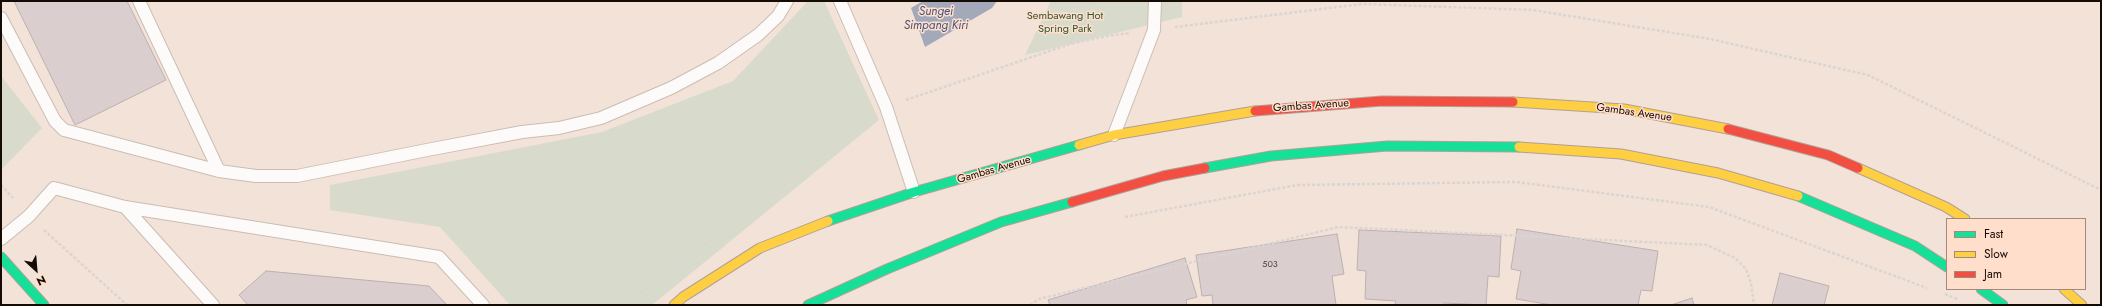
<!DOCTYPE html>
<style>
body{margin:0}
#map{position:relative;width:2102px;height:306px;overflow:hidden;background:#f3e2d7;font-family:Jost,sans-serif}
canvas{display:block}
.frame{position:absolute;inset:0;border:2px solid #150b05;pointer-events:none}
.legend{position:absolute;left:1946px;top:218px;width:140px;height:72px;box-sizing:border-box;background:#ffdecb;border:1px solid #a18a7c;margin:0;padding:5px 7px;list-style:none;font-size:12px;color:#150b05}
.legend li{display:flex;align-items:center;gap:8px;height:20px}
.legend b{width:20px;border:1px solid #a18a7c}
.north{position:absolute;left:16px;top:250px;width:40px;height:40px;-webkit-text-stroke:3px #ffdecb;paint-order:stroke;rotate:154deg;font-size:11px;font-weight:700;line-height:16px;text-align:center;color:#150b05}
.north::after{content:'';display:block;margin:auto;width:14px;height:18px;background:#150b05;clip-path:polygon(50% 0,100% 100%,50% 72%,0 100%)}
</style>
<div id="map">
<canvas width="2102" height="306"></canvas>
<div class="frame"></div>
<ul class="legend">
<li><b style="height:5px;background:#16e098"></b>Fast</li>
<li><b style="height:5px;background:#ffcf43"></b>Slow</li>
<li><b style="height:5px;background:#f24e42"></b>Jam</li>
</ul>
<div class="north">N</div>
</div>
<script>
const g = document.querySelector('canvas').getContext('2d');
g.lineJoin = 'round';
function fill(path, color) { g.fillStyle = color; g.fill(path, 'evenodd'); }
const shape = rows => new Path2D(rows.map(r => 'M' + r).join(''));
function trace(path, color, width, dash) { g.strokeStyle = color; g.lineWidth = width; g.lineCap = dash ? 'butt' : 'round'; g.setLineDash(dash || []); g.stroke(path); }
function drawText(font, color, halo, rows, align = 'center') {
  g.font = font + ' Jost,sans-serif'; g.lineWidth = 3; g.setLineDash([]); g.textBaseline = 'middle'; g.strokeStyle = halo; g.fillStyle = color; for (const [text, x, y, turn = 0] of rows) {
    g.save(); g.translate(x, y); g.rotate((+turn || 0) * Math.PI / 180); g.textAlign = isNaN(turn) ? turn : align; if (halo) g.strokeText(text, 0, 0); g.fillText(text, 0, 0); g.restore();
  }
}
const green = shape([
 [808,1,824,1,879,120,652,305,510,305,440,227,330,210,330,185,602,132,733,81],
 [1051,1,1182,1,1182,17,1025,55],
 [1,76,42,128,2,169,1,167]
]);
const water = shape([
 [923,1,997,1,992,8,925,47,911,8]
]);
const building = shape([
 [14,1,127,1,166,80,75,125,14,1],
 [1517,229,1658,251,1652,291,1641,290,1638,305,1552,305,1516,299,1521,271,1511,269,1517,229],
 [1359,230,1501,236,1499,277,1488,276,1486,305,1444,303,1444,305,1395,305,1396,301,1365,299,1366,271,1357,270,1359,230],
 [1337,234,1344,274,1332,276,1336,305,1213,305,1212,295,1202,296,1196,255,1337,234],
 [1185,258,1197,297,1186,300,1187,305,1050,305,1048,300,1185,258],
 [266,271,429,286,447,305,248,305,239,295,266,271],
 [1780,273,1829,286,1824,305,1772,305,1780,273],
 [1692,298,1694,305,1671,305,1692,298]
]);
const path = shape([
 [1175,27,1362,4,1533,10,1710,39,1868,75,2101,190],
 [1070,44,1091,1],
 [906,100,1070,44,1107,36,1130,33],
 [1,185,14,199],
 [1125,217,1297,185,1517,182,1709,207,1927,288],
 [44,230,127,305],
 [668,272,868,121],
 [1945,294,1957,299],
 [625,305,663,276],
 [1030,305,1039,299,1339,227,1707,245,1735,258,1746,269,1751,283,1754,305]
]);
const lane = shape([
 [139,1,219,171],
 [840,1,886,107,914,192],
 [1,18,55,121,64,130,219,171,256,176,297,176,427,150,522,132,559,128,601,118,671,88,718,63,758,35,778,16,787,1],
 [1114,135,1154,30,1155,1],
 [125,207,213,305],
 [1,239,29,216,54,188,125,207,439,257,483,305]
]);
const fast = shape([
 [1205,168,1271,156,1387,146,1519,147],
 [1798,196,1915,246,1947,267],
 [828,221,914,192,1079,145],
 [1,257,44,305],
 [1981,289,2003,305],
 [808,305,887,269,1001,222,1072,202]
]);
const slow = shape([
 [1513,102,1624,109,1728,129],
 [1079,145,1114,135,1255,111],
 [1519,147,1621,154,1718,173,1798,196],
 [1858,168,1946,207,1965,219],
 [2064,289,2082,305],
 [674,305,683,297,760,248,828,221]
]);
const jam = shape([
 [1255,111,1382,101,1513,102],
 [1728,129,1828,155,1858,168],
 [1072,202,1163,176,1205,168]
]);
const numberNames = [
 ["503",1270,265]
];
const parkNames = [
 ["Sembawang Hot",1065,16],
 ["Spring Park",1065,29]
];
const streetNames = [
 ["Gambas Avenue",1311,106,-4],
 ["Gambas Avenue",1634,113,8],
 ["Gambas Avenue",994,170,-16]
];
const waterNames = [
 ["Sungei",936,12],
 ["Simpang Kiri",936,26]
];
fill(green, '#d8dbcb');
fill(water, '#a4a9ba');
fill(building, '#dacece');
trace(building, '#bcb0b0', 1);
trace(lane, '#cabdb4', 14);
trace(fast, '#b29f96', 11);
trace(slow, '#b29f96', 11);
trace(jam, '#b29f96', 11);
trace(path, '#dad5d2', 2.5, [3, 2]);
trace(lane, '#fdfbf9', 12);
trace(fast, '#16e098', 9);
trace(slow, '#ffcf43', 9);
trace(jam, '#f24e42', 9);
drawText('9px', '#463c37', null, numberNames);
drawText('11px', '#2c5531', '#ffdecb', parkNames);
drawText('11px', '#150b05', '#ffdecb', streetNames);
drawText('italic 12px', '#3f5580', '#ffdecb', waterNames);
</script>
